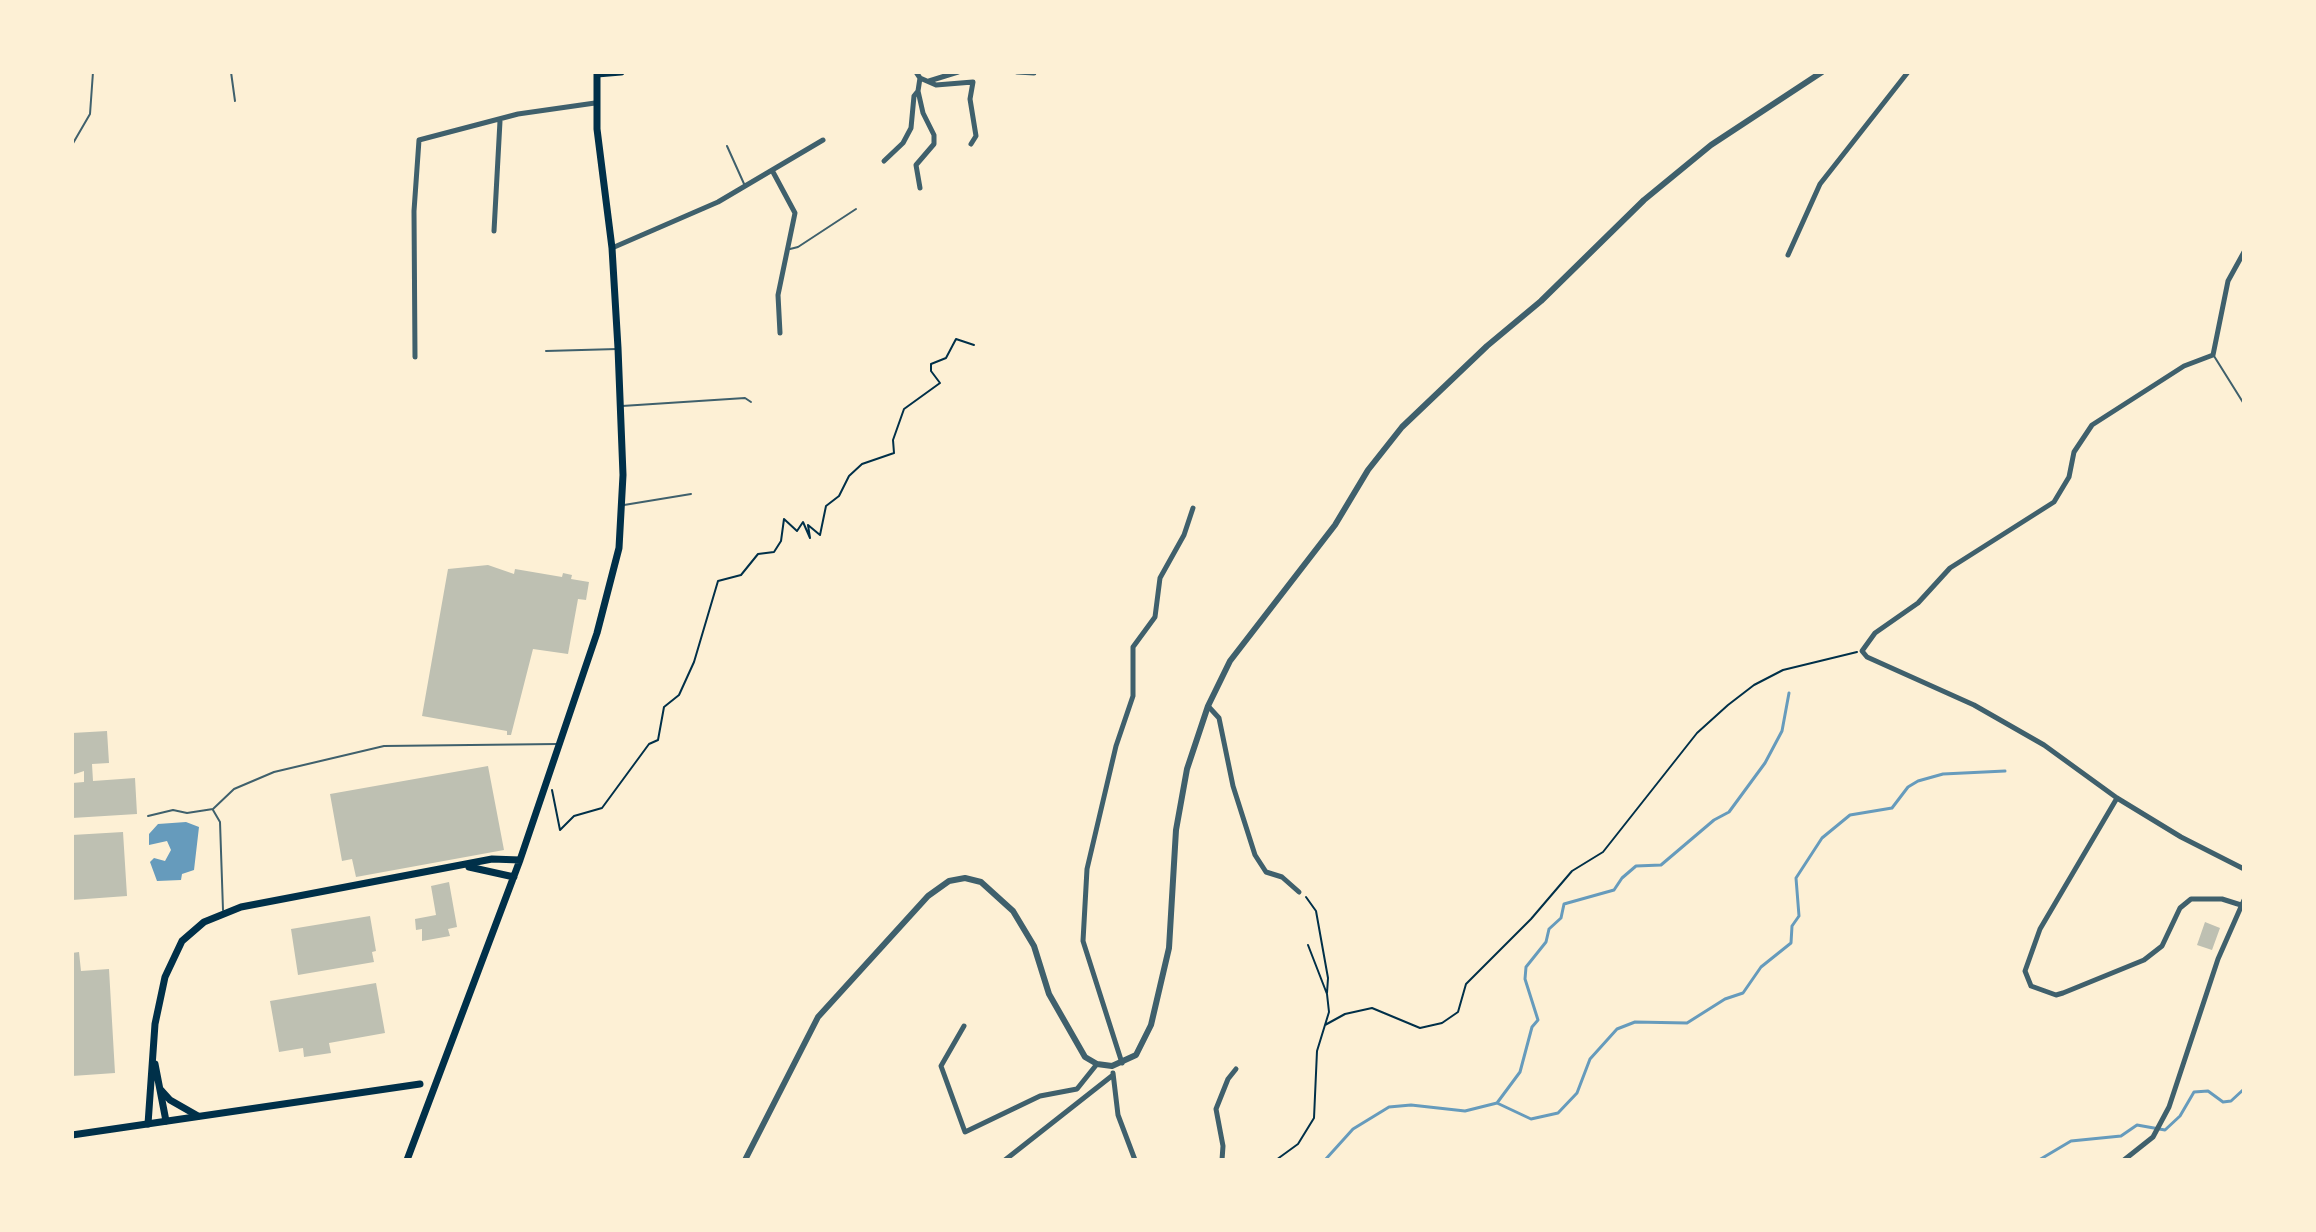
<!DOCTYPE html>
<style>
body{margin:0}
#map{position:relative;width:2316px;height:1232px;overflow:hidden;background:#fdf0d5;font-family:"Playfair Display",serif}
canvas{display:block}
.frame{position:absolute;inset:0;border:74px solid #fdf0d5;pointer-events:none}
</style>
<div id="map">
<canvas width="2316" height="1232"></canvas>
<div class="frame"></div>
</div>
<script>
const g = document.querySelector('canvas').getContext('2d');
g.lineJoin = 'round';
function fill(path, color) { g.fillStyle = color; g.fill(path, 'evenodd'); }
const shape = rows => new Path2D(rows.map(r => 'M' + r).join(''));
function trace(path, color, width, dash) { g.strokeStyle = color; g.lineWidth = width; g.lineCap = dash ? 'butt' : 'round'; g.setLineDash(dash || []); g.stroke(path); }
const water = shape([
 [186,822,199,827,194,870,182,874,181,880,157,881,150,862,154,858,165,861,171,850,167,841,149,845,149,834,158,824]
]);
const stream = shape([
 [1497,1103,1520,1072,1532,1027,1538,1020,1525,979,1526,967,1546,942,1549,929,1561,918,1564,904,1614,890,1622,878,1636,866,1661,865,1714,820,1729,812,1765,763,1782,731,1789,693],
 [1325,1160,1353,1129,1389,1107,1411,1105,1465,1111,1497,1103,1531,1119,1558,1113,1577,1093,1590,1059,1617,1029,1635,1022,1687,1023,1725,999,1743,993,1761,967,1791,943,1792,926,1799,916,1796,878,1822,838,1850,815,1892,808,1908,787,1918,781,1943,774,2005,771],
 [2039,1160,2071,1141,2121,1136,2137,1125,2165,1130,2180,1116,2194,1092,2208,1091,2223,1102,2231,1101,2244,1089]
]);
const building = shape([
 [488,565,514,574,515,569,562,577,563,573,572,575,571,579,589,582,586,600,578,599,568,654,533,649,511,735,507,735,507,731,422,716,448,569],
 [107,731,109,763,92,764,93,781,135,778,137,814,72,818,72,783,84,782,84,771,72,775,72,733],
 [488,766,504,850,356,877,352,859,342,861,330,794],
 [123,832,127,896,72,900,72,835],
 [449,882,457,927,448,929,450,936,422,941,422,929,416,930,415,919,436,915,431,886],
 [370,916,376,951,372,952,374,962,298,975,291,929],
 [2205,922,2220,928,2212,950,2197,945],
 [79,952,81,971,109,969,115,1073,72,1076,72,953],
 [376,983,385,1033,329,1043,331,1053,304,1057,303,1048,279,1052,270,1001]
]);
const path = shape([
 [552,790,560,830,574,816,602,808,649,744,658,740,664,707,679,695,694,662,718,581,741,575,758,554,774,552,781,541,784,519,797,531,803,522,810,538,808,525,820,535,826,506,839,496,849,476,862,464,894,453,893,440,904,409,940,383,931,371,931,364,946,358,956,339,974,345],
 [1306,897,1316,911,1328,978,1327,993],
 [1325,1025,1345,1014,1372,1008,1420,1028,1442,1023,1458,1012,1466,984,1531,919,1572,871,1603,852,1697,733,1728,705,1754,685,1783,670,1857,652],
 [1276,1160,1298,1144,1314,1118,1317,1051,1329,1012,1327,994,1308,945]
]);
const service = shape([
 [231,72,235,101],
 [72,145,90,114,93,72],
 [727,146,745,186],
 [790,249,798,247,856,209],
 [546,351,617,349],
 [2214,356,2244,404],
 [622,406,745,398,751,402],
 [624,505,691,494],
 [213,810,220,822,223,910],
 [148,816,173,810,187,813,213,809,234,789,274,772,384,746,557,744]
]);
const minor = shape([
 [916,72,920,78,936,85,973,82,970,99,976,136,971,144],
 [1017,72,1034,73],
 [929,81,958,72],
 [884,161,903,143,911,128,914,96,918,91],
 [773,172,795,213,778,295,780,333],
 [920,188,916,165,934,144,934,135,923,113,918,91,920,78],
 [494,231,500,121],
 [612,248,718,202,823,140],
 [2244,252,2228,281,2213,355,2184,366,2092,425,2074,452,2069,477,2054,502,1950,568,1918,603,1875,633,1862,651,1867,657,1974,705,2044,745,2117,798,2181,837,2244,869],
 [1788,255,1820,184,1908,72],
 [415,357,414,211,419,140,518,114,595,103],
 [1208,706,1219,718,1233,786,1255,855,1266,872,1282,877,1299,892],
 [2117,798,2040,929,2025,971,2031,986,2056,995,2063,993,2144,960,2162,946,2180,908,2191,899,2222,899,2241,905],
 [964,1026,941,1066,965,1132,1040,1096,1077,1089,1097,1064],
 [1122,1063,1083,941,1087,869,1116,746,1133,696,1133,647,1155,617,1160,578,1184,535,1193,508],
 [1113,1073,1118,1115,1135,1160],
 [1005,1160,1113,1075],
 [1222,1160,1223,1146,1216,1109,1228,1079,1236,1069],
 [2124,1160,2153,1137,2169,1107,2218,959,2244,900]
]);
const tertiary = shape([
 [745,1160,818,1017,928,896,949,881,965,878,981,882,1013,911,1034,946,1049,994,1085,1057,1097,1064,1112,1066,1136,1055,1151,1025,1169,948,1176,830,1187,769,1208,706,1230,661,1335,525,1368,470,1402,427,1487,346,1541,301,1644,200,1711,145,1822,72]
]);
const secondary = shape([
 [597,74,621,72],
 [469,867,514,877],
 [155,1064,166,1121],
 [161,1090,170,1100,198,1116],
 [148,1124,155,1024,165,977,182,941,204,922,241,907,492,859,520,860],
 [407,1160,520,860,597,633,619,548,623,475,618,348,612,248,597,129,597,72]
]);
const primary = shape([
 [72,1135,420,1084]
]);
fill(water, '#669bbc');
trace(stream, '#669bbc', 3);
fill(building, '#bec0b2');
trace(path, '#003049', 2);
trace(service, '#3f606c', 2);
trace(minor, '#3f606c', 5);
trace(tertiary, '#3f606c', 6);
trace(secondary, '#003049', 7);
trace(primary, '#003049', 7);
</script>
